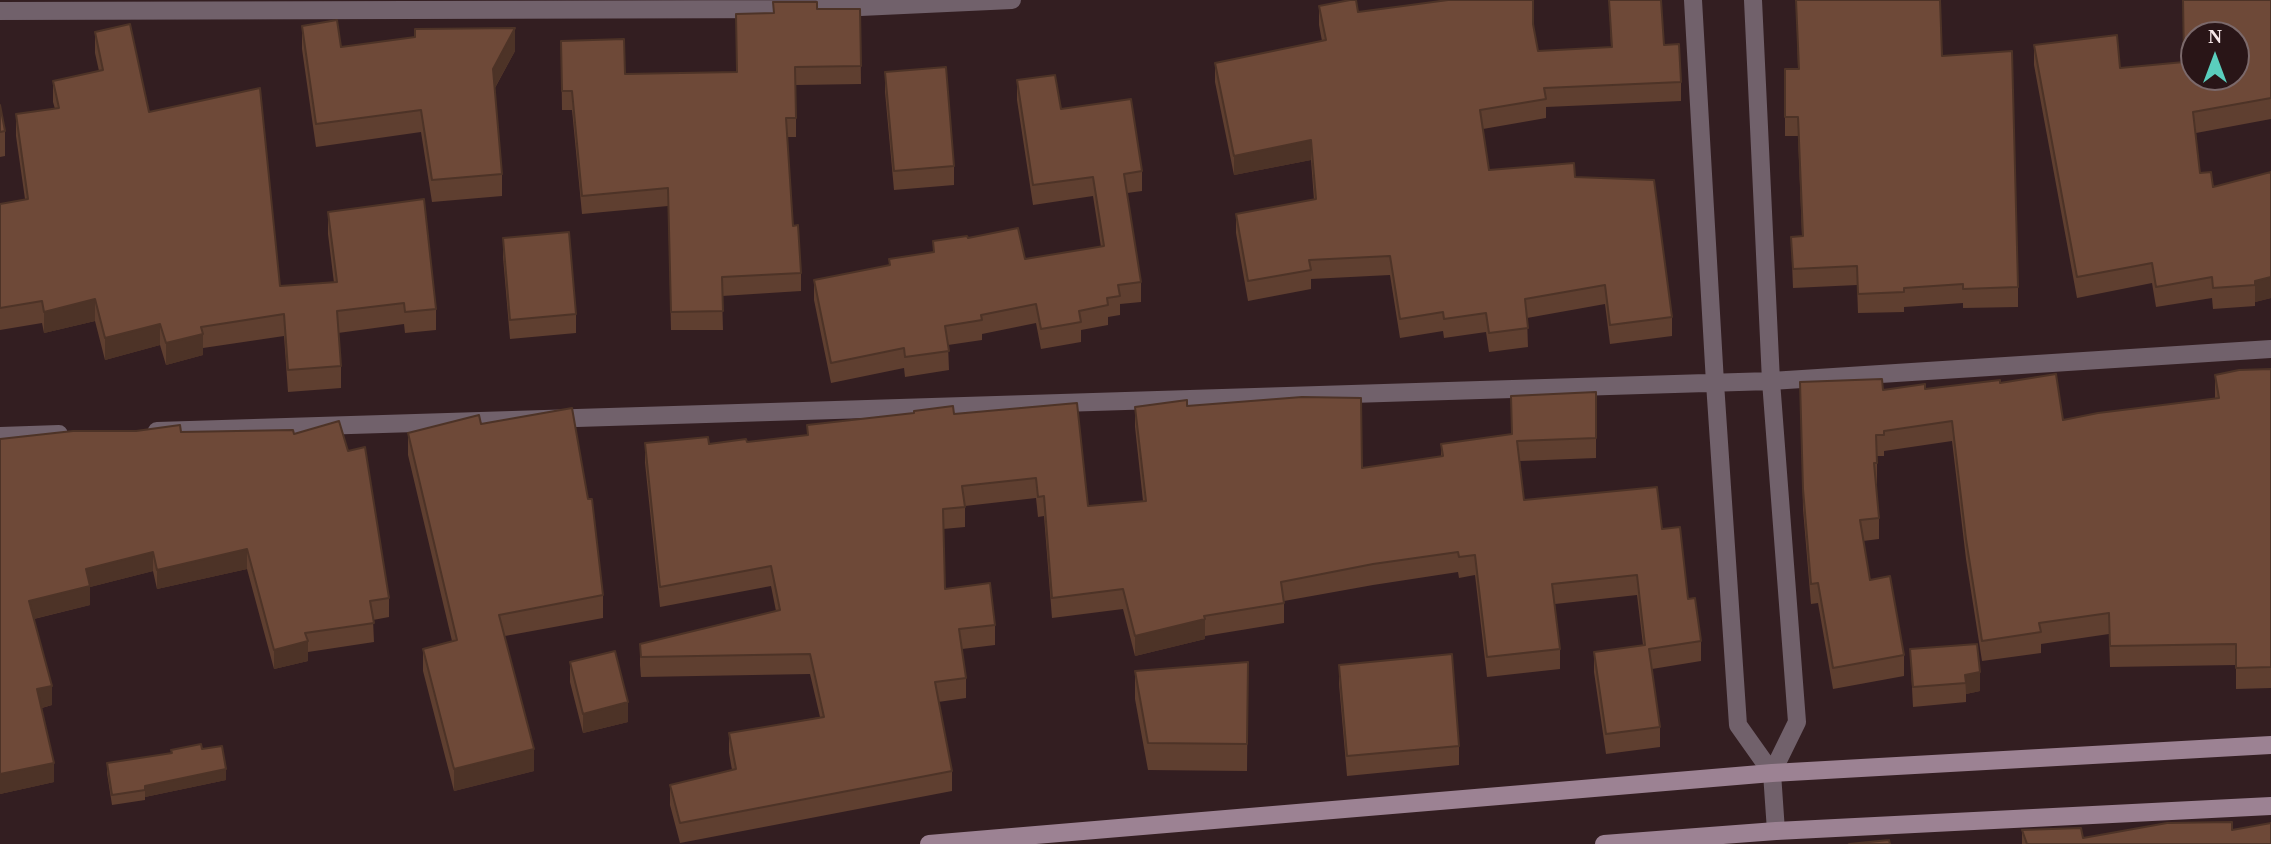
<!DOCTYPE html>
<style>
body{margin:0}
#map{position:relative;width:2271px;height:844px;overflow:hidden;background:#331e21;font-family:Georgia,serif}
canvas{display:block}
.north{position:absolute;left:2180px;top:21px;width:70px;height:70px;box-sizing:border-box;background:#291517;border:2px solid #7b696b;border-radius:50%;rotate:0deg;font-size:19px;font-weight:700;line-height:28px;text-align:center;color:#f6e7e8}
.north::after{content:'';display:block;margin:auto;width:24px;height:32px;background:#5acebd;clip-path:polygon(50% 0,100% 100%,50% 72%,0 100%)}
</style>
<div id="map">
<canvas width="2271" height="844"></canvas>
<div class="north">N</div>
</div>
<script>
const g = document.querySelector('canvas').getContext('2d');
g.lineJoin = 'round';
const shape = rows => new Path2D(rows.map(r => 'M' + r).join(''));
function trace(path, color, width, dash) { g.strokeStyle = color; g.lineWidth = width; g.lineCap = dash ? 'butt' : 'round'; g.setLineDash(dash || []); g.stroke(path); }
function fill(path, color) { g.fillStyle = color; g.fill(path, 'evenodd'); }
const street = shape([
 [1693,0,1715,383,1738,725,1772,773],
 [1753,0,1771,381,1797,722,1772,773,1776,831],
 [0,11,817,9,1012,0],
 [157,431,1771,381,2271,349],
 [0,436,59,434]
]);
const secondary = shape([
 [929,844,1772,773,2271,745],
 [1604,844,1776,831,2271,806]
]);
const wall = shape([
 [1609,0,1661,0,1664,45,1681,82,1681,101,1546,107,1546,118,1483,129,1489,170,1575,177,1672,317,1672,336,1610,344,1605,304,1527,318,1528,347,1489,352,1486,332,1444,338,1443,331,1400,338,1390,275,1311,279,1311,289,1248,301,1236,233,1236,214,1314,200,1311,160,1234,175,1215,82,1215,63,1322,41,1319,25,1319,6,1358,12,1533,24,1538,51,1611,47],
 [1796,0,1942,56,2018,287,2018,307,1963,308,1963,303,1904,307,1904,312,1858,313,1857,285,1793,288,1791,237,1802,236,1798,136,1785,136,1785,69,1798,69],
 [2271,0,2271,119,2196,133,2200,173,2213,187,2271,172,2271,298,2255,302,2255,306,2213,309,2212,298,2156,307,2152,283,2077,298,2034,65,2034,45,2120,68,2183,62],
 [773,2,817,9,860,9,861,84,796,85,796,137,787,137,793,226,801,273,801,291,722,296,723,330,671,330,668,206,582,214,572,110,562,110,561,41,625,74,737,72,773,13],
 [302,26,341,47,515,51,495,88,502,174,502,196,432,202,421,132,316,147,302,49],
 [95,32,149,112,280,286,334,283,328,234,328,212,436,309,436,330,405,333,404,324,338,333,341,366,341,388,288,392,284,336,203,348,203,355,166,365,160,345,105,360,95,321,44,333,42,323,0,330,0,204,25,199,16,136,16,114,55,109,53,102,53,81,99,71,95,53],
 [885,72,954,166,954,185,894,190,885,92],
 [1017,80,1061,109,1142,171,1142,191,1127,193,1141,282,1141,302,1120,304,1120,315,1108,317,1108,325,1081,330,1081,342,1041,349,1036,323,982,334,982,340,948,345,949,370,905,377,904,368,831,383,814,300,814,280,889,265,889,259,933,252,933,241,968,238,1025,259,1101,247,1093,196,1033,205,1017,100],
 [0,105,5,131,5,156,0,157],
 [503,238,576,314,576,333,510,339,503,257],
 [2271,369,2271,688,2236,689,2236,665,2110,667,2109,634,2041,644,2041,653,1982,661,1966,559,1952,441,1884,451,1884,456,1877,456,1877,484,1876,484,1879,518,1879,539,1863,541,1870,580,1904,655,1904,676,1833,689,1818,603,1811,604,1803,509,1800,382,1883,390,1925,389,2000,383,2063,420,2215,399,2215,375],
 [1596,392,1596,458,1520,461,1524,500,1662,529,1688,599,1701,641,1701,661,1652,669,1660,727,1660,747,1606,754,1594,672,1594,652,1643,645,1637,595,1555,604,1560,649,1560,669,1487,677,1475,575,1459,578,1458,572,1373,585,1284,601,1284,623,1205,636,1205,639,1135,656,1123,609,1052,618,1044,516,1038,517,1036,498,965,506,965,527,943,529,945,589,995,625,995,645,962,649,966,678,966,698,938,702,952,771,952,791,680,843,670,805,670,785,732,770,729,753,729,733,820,717,810,674,641,677,640,665,640,644,776,611,771,586,660,607,645,463,645,443,709,444,747,442,807,435,807,425,954,414,1088,506,1143,501,1135,427,1135,407,1187,406,1362,468,1441,457,1441,444,1512,434],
 [481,424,603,595,603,618,505,636,534,771,454,791,423,671,423,649,452,641,408,455,408,433],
 [181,432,294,434,389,598,389,617,373,620,374,642,308,652,308,661,274,669,247,569,157,589,153,571,90,587,90,605,34,619,52,705,42,708,54,782,0,794,0,439],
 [1910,649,1980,691,1966,694,1966,702,1913,707],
 [570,662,628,722,583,733,570,682],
 [1248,662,1247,771,1148,770,1135,699,1135,671],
 [1339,665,1459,746,1459,765,1347,776,1339,684],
 [202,749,226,780,145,797,145,800,112,805,107,773,107,763,171,753,171,750],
 [2022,830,2083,838,2232,830,2271,844,2022,844]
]);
const shadedWall = shape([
 [515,28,515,51,493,91,493,69],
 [1311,140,1311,160,1234,175,1234,156],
 [2271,277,2271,298,2255,302,2255,281],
 [95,299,95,321,44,333,44,312],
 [160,324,160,345,105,360,105,338],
 [203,334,203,355,166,365,166,343],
 [247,549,247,569,157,589,157,570],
 [153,552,153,571,90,587,90,605,29,620,29,601,86,569],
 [1205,619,1205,639,1135,656,1135,636],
 [308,641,308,661,274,669,274,650],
 [1980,672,1980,691,1966,694,1965,675],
 [52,686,52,705,37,709,37,689],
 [628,702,628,722,583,733,583,714],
 [534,749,534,771,454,791,454,769],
 [54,763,54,782,0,794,0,774],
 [226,769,226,780,145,797,145,786]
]);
const building = shape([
 [1350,0,1356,0,1358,12,1448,0,1533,0,1533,24,1538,51,1612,47,1609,0,1661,0,1664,45,1679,44,1681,82,1544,88,1546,99,1480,110,1489,170,1574,163,1575,177,1654,180,1672,317,1610,325,1605,285,1525,299,1528,328,1489,333,1486,313,1444,319,1443,312,1400,319,1390,256,1309,260,1311,270,1248,281,1236,214,1316,199,1311,140,1234,156,1215,63,1326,40,1319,6,1350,0],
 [1796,0,1940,0,1942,56,2012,51,2018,287,1963,289,1963,284,1904,288,1904,292,1858,294,1857,266,1793,269,1791,237,1803,236,1798,117,1785,117,1785,69,1799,69,1796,0],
 [2183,0,2271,0,2271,98,2193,112,2200,173,2211,172,2213,187,2271,172,2271,277,2255,281,2255,285,2213,288,2212,277,2156,287,2152,263,2077,277,2034,45,2117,35,2120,68,2184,62,2183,0],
 [2194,35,2236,35,2236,77,2194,77,2194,35],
 [773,2,817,2,817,9,860,9,861,66,795,67,796,118,786,118,793,226,798,225,801,273,722,277,723,311,671,312,668,188,582,196,572,91,562,91,561,41,624,39,625,74,737,72,736,14,774,13,773,2],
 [337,20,341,47,415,37,415,29,515,28,493,69,502,174,432,180,421,110,316,124,302,26,337,20],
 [130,24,149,112,260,88,280,286,337,282,328,212,424,199,436,309,405,312,404,303,337,311,341,366,288,370,284,314,201,327,203,334,166,343,160,324,105,338,95,299,44,312,42,301,0,308,0,204,28,199,16,114,59,108,53,81,103,70,95,32,130,24],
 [946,67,954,166,894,171,885,72,946,67],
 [1055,75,1061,109,1131,99,1142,171,1124,174,1141,282,1118,285,1120,296,1107,298,1108,305,1079,311,1081,322,1041,329,1036,304,981,315,982,320,945,326,949,351,905,357,904,348,831,363,814,280,890,265,889,259,934,252,933,241,967,236,968,238,1018,228,1025,259,1104,246,1093,177,1033,185,1017,80,1055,75],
 [0,105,5,131,0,132,0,105],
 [569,232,576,314,510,320,503,238,569,232],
 [2271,369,2271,667,2236,668,2236,644,2110,646,2109,613,2039,623,2041,632,1982,641,1966,539,1952,421,1884,431,1884,435,1876,435,1877,463,1874,463,1879,518,1860,520,1870,580,1890,576,1904,655,1833,668,1818,583,1811,584,1803,489,1800,382,1882,379,1883,390,1925,384,1925,389,2000,380,2000,383,2056,374,2063,420,2098,413,2219,398,2215,375,2239,370,2271,369],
 [1596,392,1596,438,1517,441,1524,500,1657,487,1662,529,1680,527,1688,599,1695,598,1701,641,1649,649,1660,727,1606,734,1594,652,1645,645,1637,575,1552,584,1560,649,1487,657,1475,555,1459,557,1458,552,1373,564,1281,582,1284,603,1204,616,1205,619,1135,636,1123,589,1052,598,1044,496,1038,497,1036,478,962,486,965,507,943,509,945,589,990,583,995,625,959,629,966,678,935,682,952,771,680,823,670,785,736,769,729,733,824,717,810,654,641,657,640,644,780,610,771,566,660,587,645,443,708,437,709,444,746,439,747,442,808,435,807,425,914,413,914,411,953,406,954,414,1077,403,1088,506,1146,501,1135,407,1187,400,1187,406,1302,397,1361,398,1362,468,1443,456,1441,444,1512,434,1511,396,1596,392],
 [572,408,588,499,592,499,603,595,499,615,534,749,454,769,423,649,457,640,408,433,479,415,481,424,572,408],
 [339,421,348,451,365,447,389,598,370,601,374,623,305,633,308,641,274,650,247,549,157,570,153,552,86,569,90,586,29,601,52,686,37,689,54,763,0,774,0,439,73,431,136,431,180,425,181,432,293,430,294,434,339,421],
 [1977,644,1980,672,1965,675,1966,683,1913,687,1910,649,1977,644],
 [615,651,628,702,583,714,570,662,615,651],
 [1452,654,1459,746,1347,756,1339,665,1452,654],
 [1248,662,1247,744,1148,743,1135,671,1248,662],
 [201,744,202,749,222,746,226,769,145,786,145,790,112,795,107,763,172,753,171,750,201,744],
 [2232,822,2232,830,2271,823,2271,844,2027,844,2022,830,2081,828,2083,838,2167,823,2232,822],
 [1889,840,1890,844,1849,844,1889,840]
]);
trace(street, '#71616b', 18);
trace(secondary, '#9c8293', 18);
fill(wall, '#5f3f30');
fill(shadedWall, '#4d3327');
fill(building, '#6e4938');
trace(building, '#4d3327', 2);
</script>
